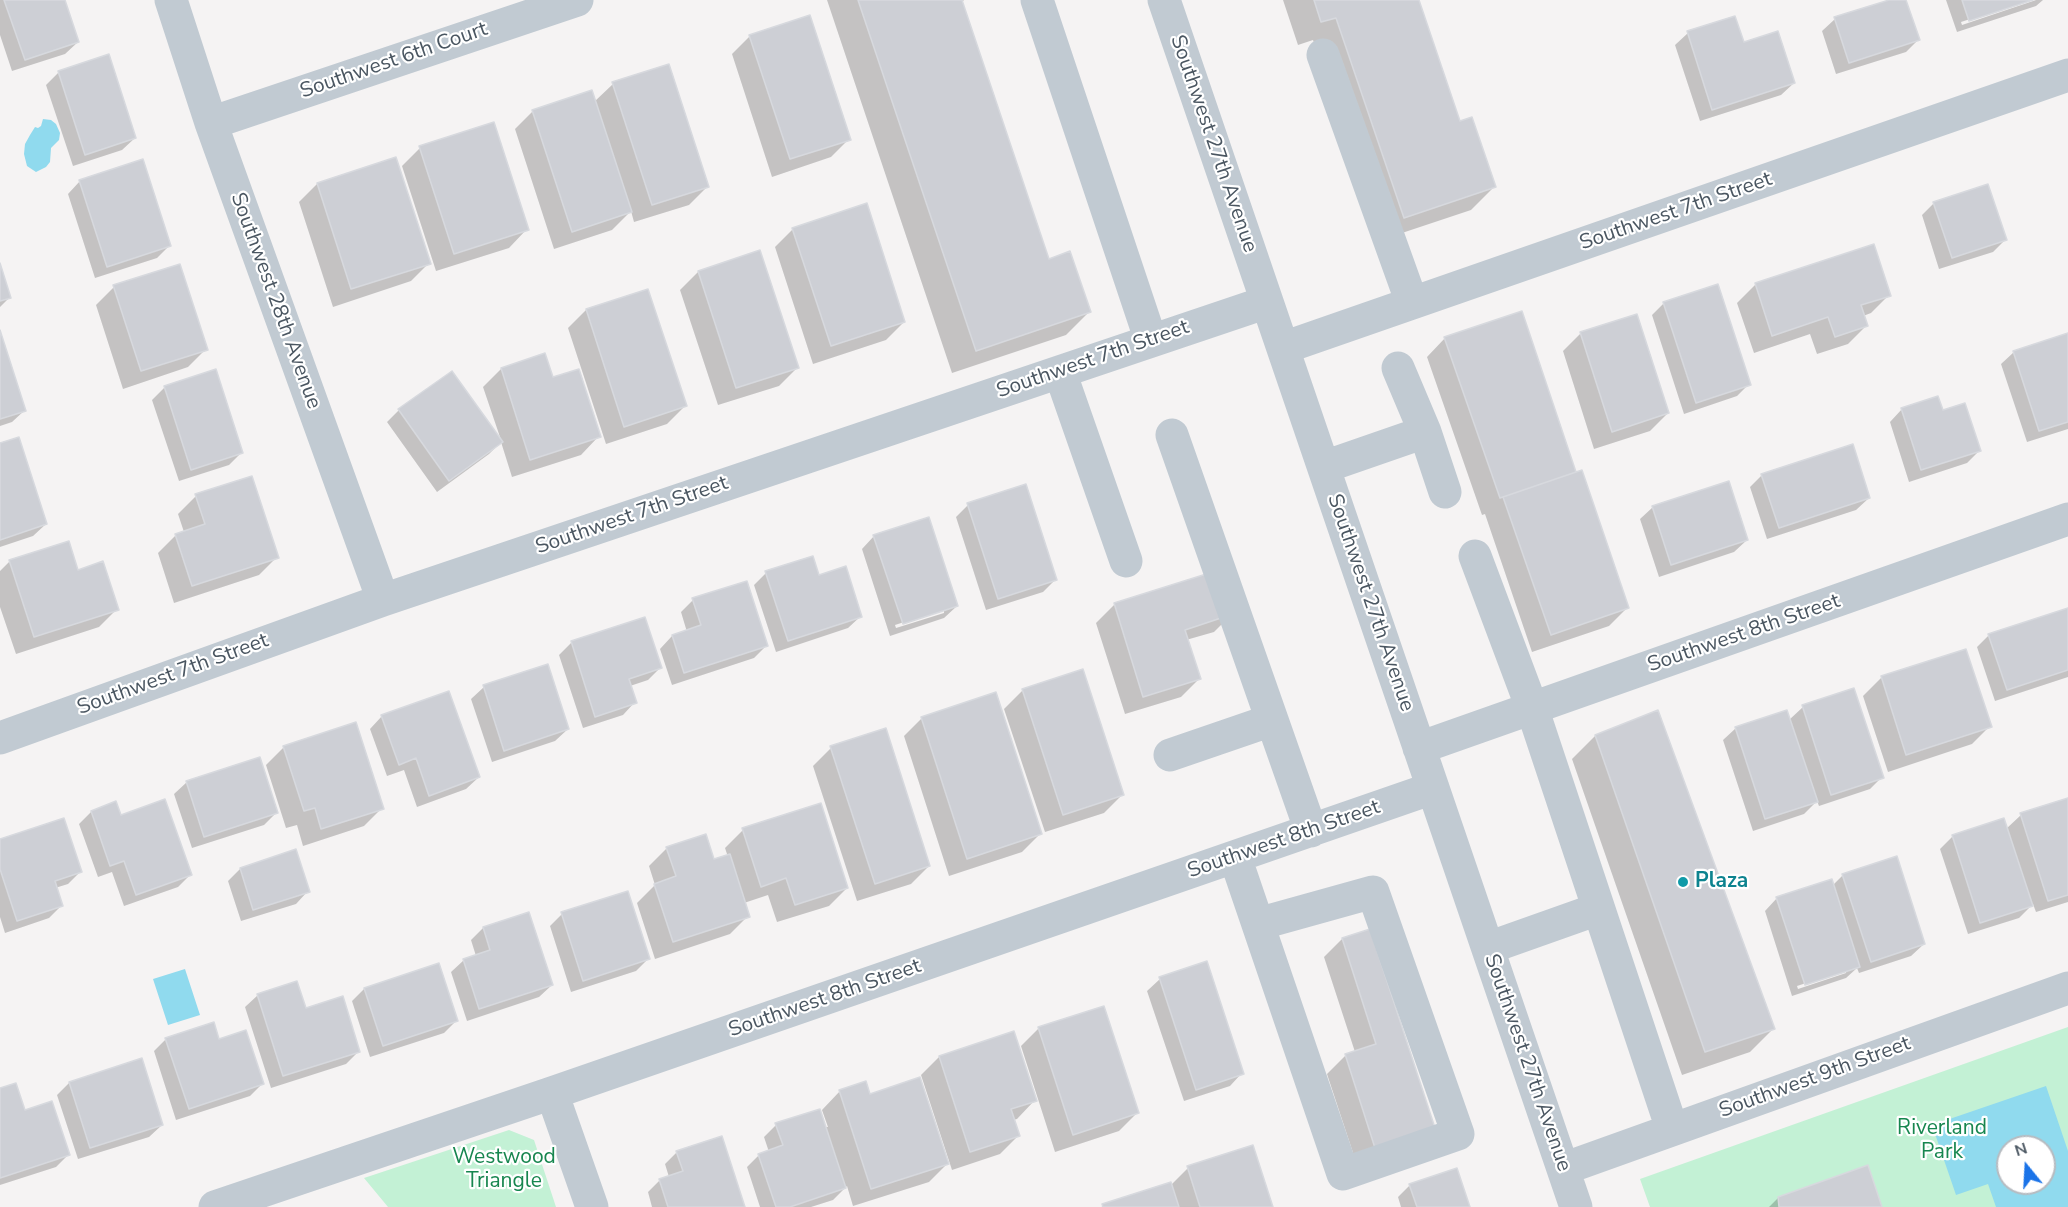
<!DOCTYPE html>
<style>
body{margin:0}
#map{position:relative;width:2068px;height:1207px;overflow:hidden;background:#f5f3f3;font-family:"Nunito Sans",sans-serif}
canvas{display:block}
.north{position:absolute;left:1996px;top:1135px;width:60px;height:60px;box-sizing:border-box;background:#fff;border:2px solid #b7bbc0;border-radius:50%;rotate:342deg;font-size:16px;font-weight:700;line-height:24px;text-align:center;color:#4a5661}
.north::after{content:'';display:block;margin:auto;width:21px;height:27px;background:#1a73e8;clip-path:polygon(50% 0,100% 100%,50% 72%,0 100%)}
</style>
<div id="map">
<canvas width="2068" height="1207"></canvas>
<div class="north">N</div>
</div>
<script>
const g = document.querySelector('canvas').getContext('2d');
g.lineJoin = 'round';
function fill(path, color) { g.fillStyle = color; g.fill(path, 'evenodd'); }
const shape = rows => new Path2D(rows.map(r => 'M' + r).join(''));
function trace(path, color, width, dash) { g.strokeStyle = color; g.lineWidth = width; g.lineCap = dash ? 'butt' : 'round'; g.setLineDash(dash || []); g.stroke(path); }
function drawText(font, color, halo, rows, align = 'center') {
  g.font = font + ' "Nunito Sans",sans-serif'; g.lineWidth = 4.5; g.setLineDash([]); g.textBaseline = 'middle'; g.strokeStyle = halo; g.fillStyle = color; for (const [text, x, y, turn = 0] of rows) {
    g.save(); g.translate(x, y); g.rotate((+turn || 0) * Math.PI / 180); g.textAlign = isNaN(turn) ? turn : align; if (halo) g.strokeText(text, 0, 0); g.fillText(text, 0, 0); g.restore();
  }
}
const green = shape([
 [2068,1027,2068,1207,1650,1207,1640,1179],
 [2008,1147,2044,1147,2044,1183,2008,1183],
 [509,1130,534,1140,556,1207,388,1207,364,1178]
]);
const water = shape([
 [43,119,51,120,56,124,60,133,59,140,51,148,50,162,46,167,36,172,27,166,24,154,25,144,30,135,35,127,38,128,41,126],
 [185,969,200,1015,168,1025,153,979],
 [2046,1086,2068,1151,2068,1207,1996,1207,1988,1184,1956,1195,1932,1125],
 [2008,1147,2044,1147,2044,1183,2008,1183]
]);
const shadow = shape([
 [0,0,64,0,78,42,65,54,12,71,0,35],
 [827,0,964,0,961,3,1048,260,1089,312,1066,335,952,373],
 [1283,0,1418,0,1459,123,1494,187,1471,210,1381,240,1313,40,1298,45],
 [1894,0,1905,0,1918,40,1906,52,1836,74,1822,31,1835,19],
 [1946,0,2028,0,1961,22,1962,25,2036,0,2043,0,2036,6,1957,32],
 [1688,33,1743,44,1794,83,1781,95,1700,121,1675,45],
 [750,36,849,139,831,157,772,177,732,54],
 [108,56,135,138,122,150,73,166,46,85,58,73],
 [613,84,707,187,689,205,634,222,631,211,612,230,554,249,515,129,533,111,594,102],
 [420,148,527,229,509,248,436,271,402,166],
 [80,181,170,245,157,258,95,278,68,194],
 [317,184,429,263,411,281,333,307,299,202],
 [1934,203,2005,240,1993,252,1939,269,1922,215],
 [793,229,904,322,886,340,813,364,775,247],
 [1873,246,1889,295,1871,313,1863,316,1866,326,1848,344,1817,354,1810,334,1754,353,1737,303,1755,285],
 [0,268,10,297,0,307],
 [698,272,797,368,779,386,718,405,680,290],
 [114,287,206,349,188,367,123,389,96,305],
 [647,291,685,406,667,424,606,444,568,328,586,310],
 [1664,303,1749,384,1737,396,1684,414,1652,315],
 [1521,313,1575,474,1627,608,1609,626,1532,652,1485,514,1482,515,1427,357,1445,338],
 [1581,333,1668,413,1650,431,1594,449,1563,351],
 [0,335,25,410,12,422,0,426],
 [2068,335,2068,429,2027,442,2001,364,2014,352],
 [501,369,552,379,599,436,581,455,512,477,501,442,489,454,437,492,387,422,399,410,451,373,501,440,483,387],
 [215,371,242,452,229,465,179,481,152,400,164,388],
 [1902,409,1942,412,1979,451,1967,463,1909,482,1890,422],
 [0,444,46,524,33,536,0,547],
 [1762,475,1869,498,1856,510,1767,539,1750,487],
 [196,496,277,557,259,575,174,603,158,553,176,535,184,532,178,514],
 [968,505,1055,580,1043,592,986,610,956,517],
 [1653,507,1747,540,1734,552,1659,577,1640,519],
 [874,536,957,606,944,618,890,636,862,549],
 [944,609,944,613,896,628,895,625],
 [68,543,77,571,117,609,99,627,16,654,0,607,0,571,9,562],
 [1218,572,1232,614,1214,632,1186,640,1199,679,1181,697,1125,714,1096,623,1114,605],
 [766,573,818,577,861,616,848,628,776,652,754,585],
 [693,600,766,646,754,658,672,685,660,649,672,636,687,632,681,612],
 [2068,609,2068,677,1995,701,1977,647,1989,635],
 [644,619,660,668,648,680,630,686,635,702,623,715,583,728,559,655,571,643],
 [1965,650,1990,726,1972,744,1888,772,1863,696,1881,678],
 [1082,671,1122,795,1104,813,1045,832,1004,709,1022,691],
 [484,687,568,729,555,741,492,762,471,699],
 [1803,707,1882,777,1870,789,1819,806,1817,801,1804,814,1753,831,1723,740,1736,728,1789,720],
 [382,716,479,777,466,789,417,807,404,770,387,776,370,729],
 [922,718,1040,834,1022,852,949,876,904,736],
 [1595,736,1774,1028,1750,1052,1682,1075,1572,759],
 [284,747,382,808,364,826,303,846,297,825,286,828,266,765],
 [831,748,929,866,911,884,857,901,813,766],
 [187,782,276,813,264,825,192,848,174,794],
 [2068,799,2068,902,2036,912,2033,904,2019,918,1968,934,1940,849,1952,837,2003,820,2006,829,2021,815],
 [115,803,120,816,191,874,178,887,124,906,112,872,98,877,79,824,91,812],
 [743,830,847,888,829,906,777,922,768,895,744,903,748,916,730,934,655,959,637,903,655,885,649,866,667,848,713,861,728,857,725,848],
 [0,841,80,872,68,884,55,888,61,906,49,918,5,933,0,917],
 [295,851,308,891,296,904,241,921,228,881,240,869],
 [1843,875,1924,944,1911,956,1859,973,1857,968,1846,978,1792,996,1765,911,1777,898,1832,886],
 [1846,970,1846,973,1798,989,1797,986],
 [528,914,552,985,539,997,467,1021,451,972,464,960,476,956,471,940,483,928],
 [562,914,649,958,636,971,571,992,550,926],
 [1342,939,1433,1128,1357,1165,1327,1074,1346,1055,1355,1052,1324,957],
 [1160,979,1242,1073,1230,1086,1184,1101,1147,991],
 [364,989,456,1021,444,1033,370,1057,352,1001],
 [258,995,359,1051,346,1064,271,1088,245,1007],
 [1039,1028,1137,1113,1119,1131,1055,1152,1021,1046],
 [166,1039,218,1041,262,1084,250,1096,176,1120,154,1051],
 [939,1057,1035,1100,1017,1119,1013,1120,1018,1136,1000,1154,952,1170,921,1075],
 [69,1083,162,1125,149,1137,78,1159,57,1095],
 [0,1090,68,1155,56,1167,0,1185],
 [840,1091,870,1096,947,1164,929,1182,853,1206,847,1186,833,1200,811,1207,760,1207,747,1167,759,1155,769,1152,764,1137,776,1125,828,1127,822,1110],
 [677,1152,744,1207,652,1207,648,1192,660,1180,669,1177,665,1164],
 [1188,1168,1272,1207,1101,1207,1170,1186],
 [1410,1185,1469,1207,1401,1207,1398,1197],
 [1778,1198,1881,1207,1769,1207]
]);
const building = shape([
 [4,0,65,0,79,42,25,60,4,0],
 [858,0,962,0,1049,259,1070,251,1091,312,976,351,858,0],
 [1314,0,1419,0,1460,121,1472,117,1496,187,1404,218,1336,18,1321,22,1314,0],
 [1889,0,1906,0,1920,40,1849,63,1834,17,1889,0],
 [1962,0,2033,0,1969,21,1962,0],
 [810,15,851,140,790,159,749,35,810,15],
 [1735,16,1744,42,1778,31,1795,83,1712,110,1687,31,1735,16],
 [109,54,136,138,85,155,58,71,109,54],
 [669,64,709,187,652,205,612,82,669,64],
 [592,90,632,212,572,232,532,110,592,90],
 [494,122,529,230,454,254,419,146,494,122],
 [396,157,431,264,351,289,317,183,396,157],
 [143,159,171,246,107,267,79,180,143,159],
 [1988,184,2007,240,1952,258,1933,202,1988,184],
 [867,203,905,322,831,346,792,228,867,203],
 [1874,244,1891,296,1861,305,1868,326,1835,337,1828,317,1772,336,1755,283,1874,244],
 [760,250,799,368,736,388,698,271,760,250],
 [0,263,11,298,0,301,0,263],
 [180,264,208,350,141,371,113,285,180,264],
 [1718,284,1751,385,1696,403,1663,302,1718,284],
 [648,289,687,406,624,427,586,309,648,289],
 [1522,311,1576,472,1500,498,1444,337,1522,311],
 [1637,314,1669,413,1612,432,1580,332,1637,314],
 [0,330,26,411,0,419,0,330],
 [2068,333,2068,422,2039,431,2013,351,2068,333],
 [545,353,553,377,579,369,601,437,530,460,501,368,545,353],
 [216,369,243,453,191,470,164,386,216,369],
 [452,371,503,442,449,481,398,409,452,371],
 [1938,396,1943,410,1965,403,1981,451,1921,470,1901,408,1938,396],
 [19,437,47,524,0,540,0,443,19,437],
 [1853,444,1870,498,1779,528,1761,474,1853,444],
 [1582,470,1629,608,1551,635,1503,497,1582,470],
 [252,476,279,558,192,586,175,534,205,524,195,494,252,476],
 [1729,481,1748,540,1671,565,1652,506,1729,481],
 [1026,484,1057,580,998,599,967,503,1026,484],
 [929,517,958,606,903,624,873,535,929,517],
 [69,541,78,570,103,561,119,610,34,637,9,560,69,541],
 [813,556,819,575,846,566,862,617,788,641,765,571,813,556],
 [1219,570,1233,614,1185,630,1201,679,1143,697,1114,603,1219,570],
 [747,581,768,646,684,673,672,635,701,625,692,598,747,581],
 [2068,608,2068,670,2007,690,1988,634,2068,608],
 [645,617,662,668,629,679,637,703,595,717,571,641,645,617],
 [1966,649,1992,727,1906,755,1881,676,1966,649],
 [548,664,569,729,504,751,483,685,548,664],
 [1083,669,1124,795,1063,815,1022,689,1083,669],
 [1854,688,1884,778,1831,795,1802,705,1854,688],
 [449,691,480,777,429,796,416,758,399,765,381,715,449,691],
 [996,692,1042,834,967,859,921,717,996,692],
 [1658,710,1775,1029,1705,1052,1595,735,1658,710],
 [1787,710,1818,802,1765,819,1735,727,1787,710],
 [356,722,384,809,321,829,315,808,304,811,283,746,356,722],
 [886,728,930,866,875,884,830,746,886,728],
 [260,757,278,813,204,837,186,781,260,757],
 [2068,798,2068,895,2048,901,2020,813,2068,798],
 [165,799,192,875,136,895,124,861,110,866,91,811,116,801,121,815,165,799],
 [821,803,848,888,795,905,786,878,761,887,742,828,821,803],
 [64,818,82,872,55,881,63,906,17,921,0,869,0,839,64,818],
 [2004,818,2033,906,1980,923,1952,835,2004,818],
 [706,834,714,859,730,854,750,917,673,942,654,884,676,876,666,847,706,834],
 [296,849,310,892,253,910,240,868,296,849],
 [1897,856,1925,944,1871,962,1842,874,1897,856],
 [1832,879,1860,967,1805,985,1776,897,1832,879],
 [628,891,650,959,583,981,561,912,628,891],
 [529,912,553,985,479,1009,463,959,490,950,483,927,529,912],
 [1370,929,1435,1128,1375,1148,1345,1054,1376,1044,1342,938,1370,929],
 [1207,961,1244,1074,1196,1090,1159,977,1207,961],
 [439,963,458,1021,383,1046,364,988,439,963],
 [297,981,306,1008,343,996,360,1052,283,1076,257,994,297,981],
 [1104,1006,1139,1113,1073,1135,1038,1027,1104,1006],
 [214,1022,219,1039,246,1030,264,1084,189,1109,165,1038,214,1022],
 [1014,1031,1037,1101,1011,1109,1020,1136,970,1152,939,1056,1014,1031],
 [142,1058,163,1125,90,1148,69,1082,142,1058],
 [920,1077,949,1164,871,1189,839,1090,866,1081,870,1094,920,1077],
 [16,1083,25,1110,52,1101,70,1155,0,1178,0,1088,16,1083],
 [820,1109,846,1188,790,1207,776,1207,758,1154,783,1145,775,1123,820,1109],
 [722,1136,745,1207,668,1207,659,1179,683,1171,676,1151,722,1136],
 [1253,1145,1273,1207,1200,1207,1187,1166,1253,1145],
 [1868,1165,1882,1207,1779,1207,1778,1197,1868,1165],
 [1457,1168,1470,1207,1417,1207,1409,1184,1457,1168],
 [1171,1182,1179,1207,1103,1207,1102,1204,1171,1182]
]);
const minor = shape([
 [171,0,211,123,383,600],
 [1037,0,1151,341],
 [1164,0,1576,1207],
 [1323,55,1412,303],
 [211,123,577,0],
 [1283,348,2068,75],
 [1398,368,1425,432,1445,492],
 [1060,372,1126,561],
 [1172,435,1311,831],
 [1324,467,1425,432],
 [1475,556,1532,708,1672,1129],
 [0,738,383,600,1267,302],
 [1419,748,2068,519],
 [1170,755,1272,720],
 [1235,857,1343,1174,1458,1134,1373,892,1258,924],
 [1488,948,1598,909],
 [552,1093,592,1207],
 [1563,1169,2068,988],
 [215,1207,552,1093,1433,788]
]);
const markers = [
 [1683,882,6,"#0f9aa8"]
];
const streetNames = [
 ["Southwest 6th Court",394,61,-19],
 ["Southwest 27th Avenue",1213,144,71],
 ["Southwest 7th Street",1676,212,-19],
 ["Southwest 28th Avenue",275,301,70],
 ["Southwest 7th Street",1093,360,-19],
 ["Southwest 7th Street",632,516,-19],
 ["Southwest 27th Avenue",1370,603,71],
 ["Southwest 8th Street",1744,634,-19],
 ["Southwest 7th Street",173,675,-20],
 ["Southwest 8th Street",1284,840,-19],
 ["Southwest 8th Street",825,999,-19],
 ["Southwest 27th Avenue",1527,1063,71],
 ["Southwest 9th Street",1815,1078,-20]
];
const cultureNames = [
 ["Plaza",1695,882]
];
const parkNames = [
 ["Riverland",1942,1129],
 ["Park",1942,1153],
 ["Westwood",504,1158],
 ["Triangle",504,1182]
];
fill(green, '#c3f1d5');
fill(water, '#90daee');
fill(shadow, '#0003');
fill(building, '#cdcfd5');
trace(building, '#d7d9de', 1.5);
trace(minor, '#c1cad2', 33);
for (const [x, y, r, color] of markers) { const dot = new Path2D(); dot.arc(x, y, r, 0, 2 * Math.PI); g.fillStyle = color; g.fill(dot); trace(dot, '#fff', 2); }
drawText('21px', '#4a5661', '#fff', streetNames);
drawText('bold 21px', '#0d838f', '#fff', cultureNames, 'left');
drawText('21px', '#17864f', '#fff', parkNames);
</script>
